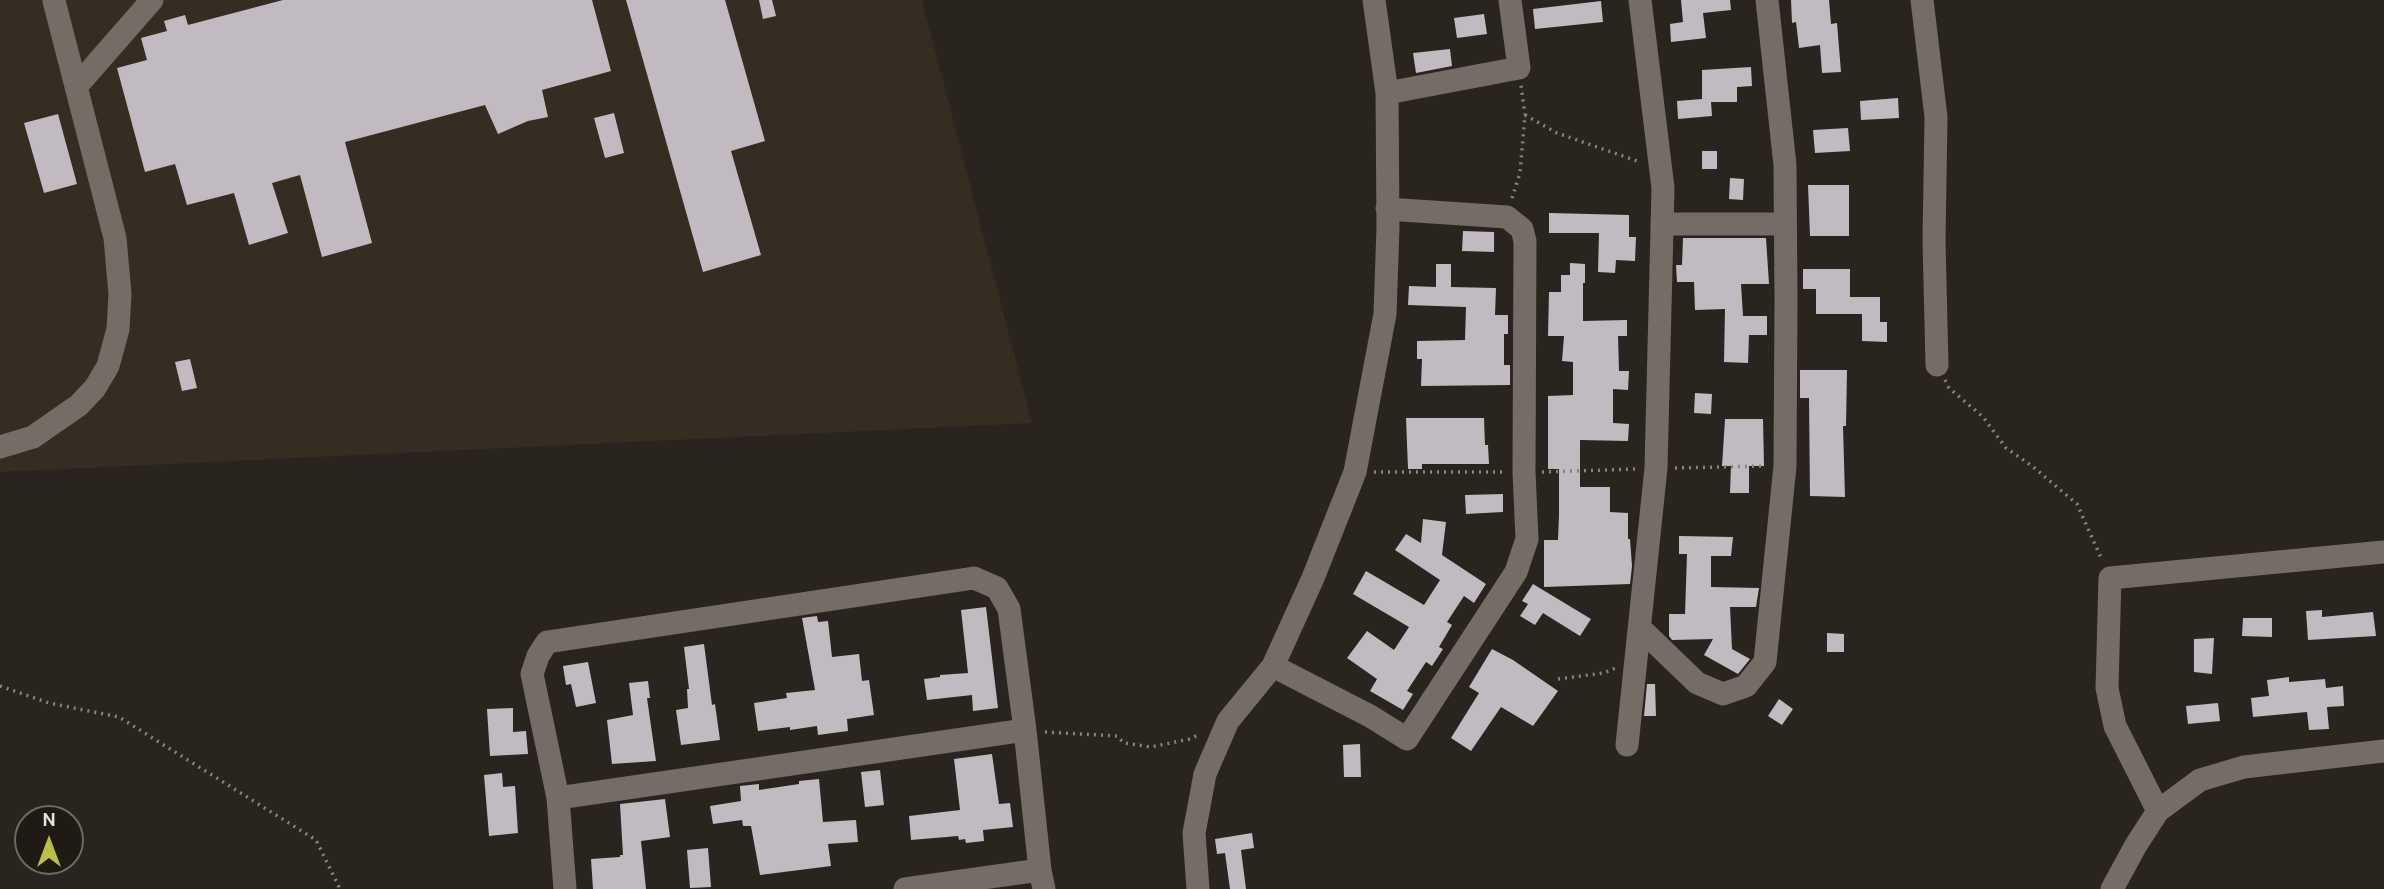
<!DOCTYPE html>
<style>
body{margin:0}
#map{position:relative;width:2384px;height:889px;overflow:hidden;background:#29241d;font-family:Overpass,sans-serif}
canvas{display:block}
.north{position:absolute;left:14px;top:805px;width:70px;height:70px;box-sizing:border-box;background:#1f1a14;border:2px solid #6e6964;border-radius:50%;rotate:0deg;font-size:19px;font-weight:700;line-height:28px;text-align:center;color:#e4e0dc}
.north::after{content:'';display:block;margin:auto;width:24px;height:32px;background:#bbc044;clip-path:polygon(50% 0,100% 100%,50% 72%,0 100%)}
</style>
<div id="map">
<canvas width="2384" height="889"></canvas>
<div class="north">N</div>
</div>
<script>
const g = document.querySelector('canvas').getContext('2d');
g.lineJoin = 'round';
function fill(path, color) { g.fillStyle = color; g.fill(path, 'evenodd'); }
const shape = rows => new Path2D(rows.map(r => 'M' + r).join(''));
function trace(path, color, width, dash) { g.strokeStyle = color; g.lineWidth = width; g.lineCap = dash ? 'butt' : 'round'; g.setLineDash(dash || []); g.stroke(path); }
const built = shape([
 [0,0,922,0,1032,423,0,472]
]);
const building = shape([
 [283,0,592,0,611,71,542,90,548,117,528,121,498,134,485,105,345,142,372,243,322,257,300,175,272,183,288,233,249,245,234,193,187,205,175,164,145,172,117,68,147,60,141,38,167,31,164,21,185,15,188,25],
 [626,0,725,0,765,141,731,151,761,255,703,272],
 [759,0,772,0,776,16,763,19],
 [1681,0,1730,0,1731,10,1703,13,1706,38,1671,42,1670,24,1683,22],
 [1791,0,1829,0,1831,24,1837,23,1841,72,1822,73,1820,45,1799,48,1796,22,1792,23],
 [1601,1,1603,22,1535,29,1533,9],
 [1484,14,1487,34,1457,38,1454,18],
 [1450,49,1452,66,1416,73,1413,53],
 [1751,67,1752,86,1737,87,1737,102,1711,102,1712,116,1678,119,1677,101,1702,99,1702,70],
 [1898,98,1899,118,1861,120,1860,101],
 [614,113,624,153,605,158,594,118],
 [58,114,77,184,44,193,24,123],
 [1848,128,1850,151,1815,153,1813,130],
 [1702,151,1717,151,1717,169,1702,169],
 [1730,178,1744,179,1743,200,1729,199],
 [1808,185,1849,185,1849,236,1810,236],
 [1549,213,1629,215,1629,237,1636,237,1635,261,1616,260,1615,273,1598,272,1599,233,1549,233],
 [1463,231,1494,232,1494,252,1462,251],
 [1683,238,1766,238,1769,284,1741,284,1743,316,1767,316,1767,335,1749,335,1748,363,1724,362,1725,309,1695,310,1694,282,1677,282,1676,265,1682,265],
 [1570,263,1585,264,1585,283,1583,283,1583,321,1627,320,1627,336,1618,336,1619,371,1629,371,1628,390,1613,389,1613,423,1629,424,1628,441,1580,440,1580,487,1610,487,1610,512,1628,513,1628,539,1630,539,1632,566,1630,584,1544,587,1544,540,1558,540,1559,515,1559,469,1548,469,1548,396,1573,395,1573,362,1562,361,1564,336,1548,336,1549,292,1561,292,1561,275,1570,275],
 [1436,264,1451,264,1451,287,1496,288,1495,315,1508,315,1508,334,1504,334,1504,365,1510,365,1510,385,1421,386,1422,359,1417,359,1417,341,1465,340,1466,307,1408,305,1409,286,1436,287],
 [1803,269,1850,269,1850,297,1880,297,1880,322,1887,322,1887,342,1862,341,1862,314,1816,314,1816,289,1803,289],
 [190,359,197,388,182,391,175,362],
 [1800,370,1847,370,1846,426,1843,426,1845,497,1810,496,1809,398,1800,398],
 [1695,393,1712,394,1711,414,1694,413],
 [1406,418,1484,418,1485,445,1488,445,1489,464,1422,464,1422,469,1408,469],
 [1725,419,1763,419,1764,466,1749,466,1749,493,1730,493,1731,466,1722,466],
 [1503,494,1503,512,1466,514,1465,495],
 [1423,519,1446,522,1442,555,1486,584,1474,603,1464,596,1447,622,1452,625,1439,647,1443,649,1432,666,1426,662,1407,691,1413,694,1403,710,1370,691,1377,679,1347,658,1367,631,1394,650,1409,627,1353,594,1366,571,1424,605,1440,580,1395,550,1406,534,1421,543],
 [1679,536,1733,537,1731,556,1711,556,1711,587,1759,588,1756,607,1730,607,1732,649,1750,659,1738,674,1704,655,1713,639,1672,640,1669,636,1669,614,1685,614,1687,554,1679,554],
 [1533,584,1591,619,1580,636,1543,613,1535,625,1520,616,1528,604,1522,601],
 [986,607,998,708,973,711,972,695,927,700,924,679,940,677,940,675,968,673,961,610],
 [2322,610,2322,617,2373,612,2376,636,2308,640,2306,611],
 [817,616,818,622,828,621,832,657,859,654,862,681,869,680,874,715,847,719,848,731,818,735,817,726,790,730,790,727,758,731,754,703,787,698,786,693,815,690,802,618],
 [2243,618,2272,618,2272,637,2242,636],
 [1827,633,1844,634,1844,652,1827,652],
 [2214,638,2212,674,2194,672,2194,639],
 [704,644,712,705,715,704,720,740,681,745,676,710,688,708,687,689,689,689,684,647],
 [1492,649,1513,660,1558,691,1533,726,1501,707,1471,751,1451,738,1479,693,1469,687],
 [588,662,596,703,576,707,571,684,566,685,563,666],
 [2289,677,2289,682,2325,679,2326,688,2343,686,2344,706,2327,707,2329,729,2309,730,2307,712,2253,717,2251,698,2269,696,2267,680],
 [648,681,650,698,647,698,656,761,612,764,607,720,633,715,629,683],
 [1647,684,1655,684,1656,716,1644,716],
 [1779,699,1793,709,1782,725,1768,716],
 [2218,703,2220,721,2188,724,2186,706],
 [513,708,513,732,526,731,528,754,490,756,487,709],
 [1360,744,1361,777,1344,777,1343,745],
 [992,754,999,804,1010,803,1013,827,983,830,984,841,966,843,965,839,959,840,958,836,911,840,909,816,960,810,954,759],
 [880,770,884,805,865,807,861,772],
 [502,773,503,787,515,786,518,833,489,836,484,775],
 [819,779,823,822,856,820,858,842,828,844,831,866,760,875,751,826,743,826,742,820,713,824,710,806,741,801,740,786,759,784,759,790,799,784,799,781],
 [665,799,670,837,641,841,646,889,593,889,591,859,620,857,620,855,623,855,620,804],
 [1252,833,1254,848,1241,850,1246,889,1230,889,1225,853,1217,854,1215,839],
 [708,848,711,887,690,888,687,850]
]);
const path = shape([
 [1525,115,1557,133,1640,162],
 [1512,198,1520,173,1525,115,1521,85],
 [1945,380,1949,388,1983,417,2006,448,2032,466,2077,504,2102,560],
 [1675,468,1765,466],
 [1374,472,1506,472],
 [1542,472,1636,469],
 [1558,679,1604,673,1618,667],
 [0,686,49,703,119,717,316,840,340,889],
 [1045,732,1117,736,1124,743,1151,747,1190,739,1200,734]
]);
const minor = shape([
 [1922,0,1936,117,1934,241,1937,365],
 [76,87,152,0],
 [1387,93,1519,68,1510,0],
 [1662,224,1785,224],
 [0,447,33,437,79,405,95,388,108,366,118,329,120,294,115,238,54,1],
 [1641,629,1697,683,1723,694,1746,686,1765,662,1785,466,1786,299,1785,165,1767,0],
 [1273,666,1370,716,1407,739,1516,572,1527,539,1524,472,1525,241,1522,229,1507,217,1387,209],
 [1025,730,558,798,532,674,538,656,547,642,974,578,997,588,1009,609,1025,730,1040,870],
 [1627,745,1656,468,1663,188,1640,0],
 [558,798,565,889],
 [2158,811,2115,726,2107,688,2110,578,2384,552],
 [905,889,1040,870,1044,889],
 [1198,889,1194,833,1205,774,1228,721,1273,666,1313,578,1355,472,1385,314,1388,227,1387,93,1374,0],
 [2112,889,2136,845,2158,811,2200,780,2244,767,2384,751]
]);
fill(built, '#362d22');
fill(building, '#c2bac1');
trace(path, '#88847e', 3.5, [2, 5]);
trace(minor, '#736d66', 23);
</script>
